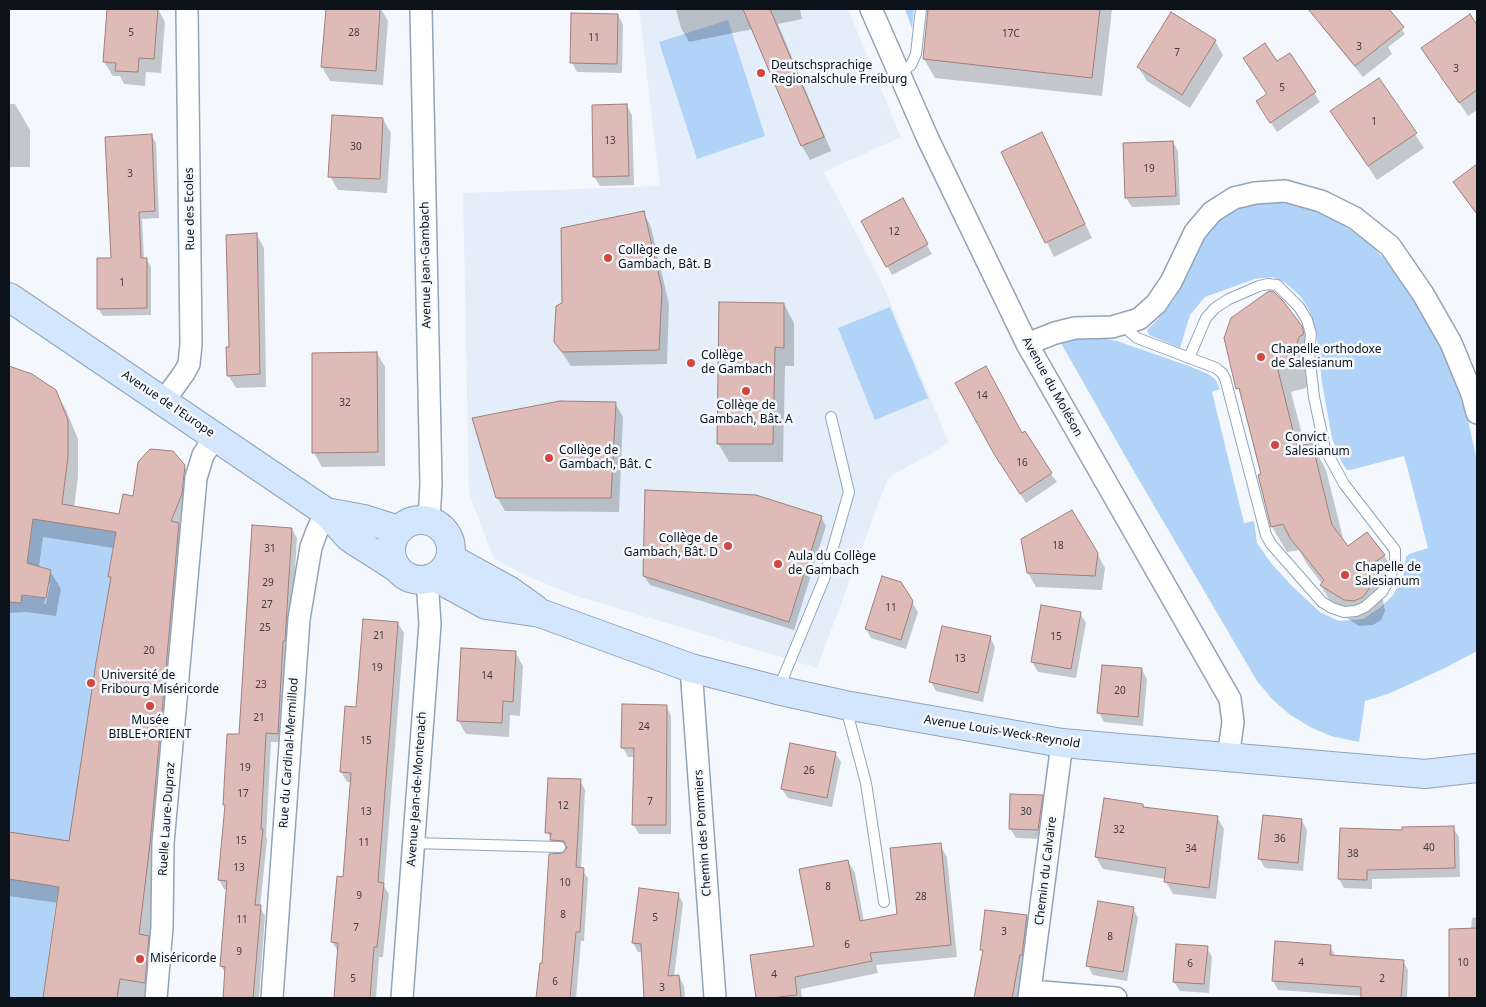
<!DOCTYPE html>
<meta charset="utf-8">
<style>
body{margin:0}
#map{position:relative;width:1486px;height:1007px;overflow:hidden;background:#f4f8fd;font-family:"Noto Sans",sans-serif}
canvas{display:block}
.frame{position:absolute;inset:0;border:10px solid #0b121a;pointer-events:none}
</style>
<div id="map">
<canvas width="1486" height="1007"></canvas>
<div class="frame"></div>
</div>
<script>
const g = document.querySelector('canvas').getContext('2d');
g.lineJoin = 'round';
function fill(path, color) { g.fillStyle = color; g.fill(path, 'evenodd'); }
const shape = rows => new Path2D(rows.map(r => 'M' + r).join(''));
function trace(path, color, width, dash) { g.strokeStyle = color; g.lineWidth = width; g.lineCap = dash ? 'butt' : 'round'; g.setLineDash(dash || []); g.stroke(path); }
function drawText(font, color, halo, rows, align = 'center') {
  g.font = font + ' "Noto Sans",sans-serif'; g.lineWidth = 5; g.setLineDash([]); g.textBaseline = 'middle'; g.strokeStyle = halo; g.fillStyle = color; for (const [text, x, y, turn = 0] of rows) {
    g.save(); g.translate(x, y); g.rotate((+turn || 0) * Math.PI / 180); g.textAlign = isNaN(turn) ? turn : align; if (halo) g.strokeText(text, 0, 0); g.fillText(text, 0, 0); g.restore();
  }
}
const built = shape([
 [639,9,848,9,901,137,824,172,882,283,949,443,888,478,817,668,573,595,527,576,494,559,469,494,463,193,660,186]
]);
const green = shape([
 [905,9,914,9,912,29],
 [728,20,765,136,697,159,659,42],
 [1272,201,1300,206,1324,215,1345,226,1368,242,1392,267,1433,332,1451,369,1468,420,1477,461,1477,651,1445,668,1388,694,1365,701,1359,742,1331,736,1310,727,1289,714,1272,699,1257,681,1129,463,1061,343,1080,338,1101,338,1117,341,1189,366,1208,374,1215,379,1220,389,1212,392,1244,523,1254,521,1257,543,1271,563,1292,586,1320,612,1339,621,1363,619,1381,607,1393,595,1403,578,1406,557,1409,554,1428,548,1409,474,1404,456,1350,470,1347,470,1341,461,1332,438,1322,383,1317,336,1310,312,1301,297,1286,283,1273,277,1255,279,1205,297,1190,315,1180,348,1149,335,1147,330,1159,318,1175,298,1189,272,1194,256,1204,234,1225,214,1258,202],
 [890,307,928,398,875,420,838,328],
 [33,519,116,532,108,576,111,577,62,896,57,895,43,998,9,998,9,595,46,598,51,570,27,563]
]);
const shadow = shape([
 [9,9,10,9,10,37,9,37],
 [108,9,158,9,165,22,161,73,146,72,145,86,124,84,120,76,113,76,104,62],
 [327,9,381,9,388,21,383,85,330,81,322,67],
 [676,9,800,9,802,19,778,24,831,151,810,160,802,146,753,29,689,42,681,28],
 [930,9,1112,9,1102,96,935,78,924,59],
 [1323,9,1387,9,1405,34,1388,47,1392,54,1363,77,1322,27,1315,16],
 [618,15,623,25,622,73,577,72,572,62],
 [1470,16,1477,27,1477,110,1468,116,1423,48],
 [1215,41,1223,55,1190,108,1147,81,1138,67],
 [1289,54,1320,102,1277,132,1263,111,1277,63],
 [1379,79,1424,148,1377,180,1340,125],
 [9,104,15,104,30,130,30,167,9,167],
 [627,106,632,115,634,185,600,186,594,176],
 [383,119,391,133,387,193,338,190,330,176],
 [151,135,156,143,159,218,142,219,144,259,146,259,151,267,151,315,103,316,98,308,112,259],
 [1173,142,1178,151,1180,205,1132,207,1126,198],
 [1049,148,1092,238,1054,257,1003,152],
 [1477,165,1477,215,1463,196,1455,182],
 [902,200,932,254,892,275,863,222],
 [643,212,651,227,669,304,667,364,571,366,555,342,563,304],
 [257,235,264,248,266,387,236,388,228,375],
 [784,304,794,323,794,366,785,366,783,462,729,462,718,443],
 [1300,327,1316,353,1318,360,1314,363,1306,388,1291,392,1305,446,1312,444,1326,470,1344,542,1348,548,1384,555,1399,581,1382,595,1385,611,1381,620,1373,625,1359,626,1336,611,1321,586,1322,584,1307,564,1299,550,1287,552,1272,527,1263,475,1243,398,1238,388],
 [377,353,385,367,385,466,322,467,314,453],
 [9,368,32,375,55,391,66,410,78,439,78,477,74,508,120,516,134,497,184,466,195,485,155,998,130,997,130,998,44,998,58,903,9,896,9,833,70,843,112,581,109,576,114,548,43,537,39,567,50,571,61,589,56,616,26,612,9,613],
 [48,584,50,584,46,604,44,604],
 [615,403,623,417,619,512,505,511,497,497],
 [1021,435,1057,482,1026,503,1001,464],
 [821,517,826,526,794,630,650,585,644,576],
 [292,529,297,538,290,650,282,742,271,742,266,837,267,840,260,907,265,916,259,998,224,998,226,974,221,966,228,890,224,889,219,880,226,808,225,805,240,736],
 [1097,553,1105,568,1102,590,1036,587,1028,573],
 [912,602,918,612,906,649,871,638,866,629],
 [1042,607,1080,613,1086,623,1076,678,1038,672,1032,662],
 [398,623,404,633,384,886,389,894,383,957,379,957,376,998,335,998,339,953,332,942,338,878,344,878,352,782,347,782,341,772],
 [990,637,995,647,983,702,936,691,931,682],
 [515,652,523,666,520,716,510,715,509,737,466,734,458,720],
 [1142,670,1147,679,1143,726,1104,722,1099,713],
 [666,706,671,716,671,834,639,834,633,824,635,757,628,757,623,748],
 [835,753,841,762,832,807,788,798,782,789],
 [580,781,585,790,581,869,588,878,584,941,581,941,576,998,538,998,541,964,543,965,563,854,567,850,557,849,547,832],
 [1042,797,1047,806,1043,839,1016,838,1010,828],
 [1143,805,1145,808,1217,817,1224,829,1216,899,1173,894,1166,882,1166,879,1103,869,1096,857],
 [1302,821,1307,830,1303,871,1265,868,1259,858],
 [1453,828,1459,837,1460,877,1372,879,1372,889,1344,888,1339,879,1341,829,1403,831],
 [940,845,947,857,957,957,876,965,878,973,801,989,802,998,757,998,752,956,815,947,848,861,855,873,864,922,898,915],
 [678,894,683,903,674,977,679,976,684,986,685,998,646,998,643,953,638,952,633,943],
 [1133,908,1138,918,1127,981,1093,975,1088,966],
 [1026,916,1032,925,1019,998,977,998,984,953,982,950],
 [1477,917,1477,998,1450,998,1451,931,1471,929,1472,918],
 [1330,946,1335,955,1403,961,1408,970,1407,998,1362,998,1362,996,1278,990,1273,981],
 [1207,948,1212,957,1209,993,1180,991,1174,982]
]);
const building = shape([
 [107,9,158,9,154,59,139,58,138,72,115,71,116,63,103,62,107,9],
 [326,9,380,9,376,71,321,67,326,9],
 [743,9,770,9,824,137,801,146,743,9],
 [928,9,1100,9,1092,78,923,59,928,9],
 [1308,9,1389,9,1404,27,1355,66,1308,9],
 [1171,12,1216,40,1182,95,1137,67,1171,12],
 [571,13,618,14,617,64,570,63,571,13],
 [1470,14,1477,25,1477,90,1459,103,1421,48,1470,14],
 [1265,43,1277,61,1290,53,1316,92,1270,123,1256,101,1267,94,1243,58,1265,43],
 [1379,78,1417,133,1368,166,1330,111,1379,78],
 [627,104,629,176,593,177,592,105,627,104],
 [332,115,383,118,380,179,328,177,332,115],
 [1042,132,1085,224,1045,243,1001,152,1042,132],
 [152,134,155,211,139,212,141,258,147,258,147,308,97,309,97,258,111,258,105,137,152,134],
 [1173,141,1176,196,1125,198,1123,143,1173,141],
 [1477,164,1477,214,1453,182,1477,164],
 [903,198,928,244,886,267,861,221,903,198],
 [644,211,662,289,659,350,562,352,554,342,556,306,562,303,561,228,644,211],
 [257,233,260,374,227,376,226,347,229,347,226,235,257,233],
 [1269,291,1274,292,1283,301,1302,326,1304,334,1299,337,1292,362,1277,366,1297,447,1312,443,1332,525,1348,546,1367,532,1385,555,1367,568,1370,579,1369,589,1363,597,1354,601,1344,600,1320,585,1324,580,1290,538,1283,524,1271,527,1258,475,1261,474,1239,388,1236,389,1224,338,1231,318,1269,291],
 [719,302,784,303,784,348,775,347,773,444,717,444,719,302],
 [377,352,378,452,312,453,312,353,377,352],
 [9,366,32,374,56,390,68,420,68,457,62,504,119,514,123,494,133,496,138,462,150,449,173,451,185,465,182,494,171,521,179,523,150,844,139,934,149,936,145,983,120,979,117,998,43,998,59,887,9,879,9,832,69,841,96,663,111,577,108,577,116,532,33,519,27,563,51,570,46,598,22,595,21,603,9,602,9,366],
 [986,366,1022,433,1025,431,1052,473,1020,494,994,454,955,383,986,366],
 [560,401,616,402,611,498,496,498,472,418,560,401],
 [645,490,756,495,822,516,789,622,643,576,645,490],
 [1072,510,1098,553,1095,576,1027,573,1021,539,1072,510],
 [252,525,292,528,285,641,283,641,278,734,266,733,261,829,263,829,255,905,261,905,253,998,223,998,225,967,220,966,227,881,218,880,225,805,223,805,227,734,239,734,252,525],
 [882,576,901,582,913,601,901,640,865,629,882,576],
 [1041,605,1081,612,1071,669,1031,662,1041,605],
 [363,619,398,622,378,882,384,883,377,947,374,947,370,998,334,998,338,943,331,942,337,876,343,877,351,773,340,772,345,706,356,707,363,619],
 [942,626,991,636,978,693,929,682,942,626],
 [461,648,516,651,513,702,503,701,502,723,457,721,461,648],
 [1102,665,1142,668,1138,717,1097,713,1102,665],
 [622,704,667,705,666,825,632,825,634,748,621,748,622,704],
 [790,743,836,752,827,798,781,789,790,743],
 [548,778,581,779,576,867,584,868,580,932,576,932,570,998,536,998,540,963,542,963,549,854,563,853,567,848,564,841,550,840,551,833,545,833,548,778],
 [1010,794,1043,795,1038,830,1009,829,1010,794],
 [1104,798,1143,804,1143,807,1218,816,1209,888,1164,882,1166,868,1095,857,1104,798],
 [1263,815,1302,819,1298,863,1258,859,1263,815],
 [1454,826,1455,868,1367,870,1367,880,1338,879,1340,828,1402,830,1402,827,1454,826],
 [941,843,951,945,870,953,872,961,795,977,797,995,771,998,756,998,750,955,814,946,799,869,848,860,860,921,897,914,890,848,941,843],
 [639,888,679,893,668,976,679,975,681,998,644,998,641,944,632,943,639,888],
 [1098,901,1134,907,1123,972,1086,966,1098,901],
 [985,910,1027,915,1022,955,1020,955,1012,998,974,998,983,950,980,950,985,910],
 [1477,928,1477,998,1449,998,1449,929,1477,928],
 [1275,941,1331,945,1330,955,1404,960,1401,998,1361,998,1361,987,1272,981,1275,941],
 [1176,944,1208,946,1204,984,1173,982,1176,944]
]);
const lane = shape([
 [899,74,911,65,916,54,921,9],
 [1126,323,1130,332,1137,338,1216,368,1222,373,1225,378,1266,535,1271,544,1322,602,1332,608,1344,612,1356,611,1365,607,1382,592,1390,578,1395,561,1395,550,1344,484,1325,449,1314,397,1309,353,1311,334,1307,320,1299,307,1277,285,1268,284,1259,286,1229,299,1215,308,1206,318,1189,358],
 [778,690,824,579,849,492,831,417],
 [846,708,866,783,884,902],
 [413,843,560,847]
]);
const street = shape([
 [421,9,431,484,429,521],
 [871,9,928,139,1027,344,1230,699,1233,722,1228,758],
 [1027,344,1055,333,1075,328,1112,327,1139,319,1156,304,1171,282,1195,232,1212,212,1234,198,1255,193,1285,191,1321,201,1355,218,1390,246,1423,294,1451,343,1472,394,1477,413],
 [164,401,184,373,189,364,191,344,187,9],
 [691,668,715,998],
 [1030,991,1116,998],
 [156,998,162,927,163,843,196,478,203,455,216,436],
 [272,998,299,619,311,547,317,531,326,512],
 [402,998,430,624,427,579],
 [1029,998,1062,743]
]);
const secondary = shape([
 [9,297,326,512,350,538,397,568],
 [326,512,364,519,399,530],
 '391 550a30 30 0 1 1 60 0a30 30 0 1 1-60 0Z',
 [450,558,510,591,535,609],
 [435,577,486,605,540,613,691,668,777,690,845,705,1062,743,1425,774,1477,768]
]);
const markers = [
 [761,73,5,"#d44540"],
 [608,258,5,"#d44540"],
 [1261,357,5,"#d44540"],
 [691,363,5,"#d44540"],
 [746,391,5,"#d44540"],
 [1275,445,5,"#d44540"],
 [549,458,5,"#d44540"],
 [728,546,5,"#d44540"],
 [778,564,5,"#d44540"],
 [1345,575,5,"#d44540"],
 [91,683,5,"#d44540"],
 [150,706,5,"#d44540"],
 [140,959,5,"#d44540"]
];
const numberNames = [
 ["5",131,33],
 ["28",354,33],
 ["17C",1011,34],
 ["11",594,38],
 ["3",1359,47],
 ["7",1177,53],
 ["3",1456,69],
 ["5",1282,88],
 ["1",1374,122],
 ["13",610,141],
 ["30",356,147],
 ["19",1149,169],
 ["3",130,174],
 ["12",894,232],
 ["1",122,283],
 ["14",982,396],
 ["32",345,403],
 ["16",1022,463],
 ["18",1058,546],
 ["31",270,549],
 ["29",268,583],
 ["27",267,605],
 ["11",891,608],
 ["25",265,628],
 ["21",379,636],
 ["15",1056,637],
 ["20",149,651],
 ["13",960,659],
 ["19",377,668],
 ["14",487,676],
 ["23",261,685],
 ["20",1120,691],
 ["21",259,718],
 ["24",644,727],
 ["15",366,741],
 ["19",245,768],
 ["26",809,771],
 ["17",243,794],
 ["7",650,802],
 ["12",563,806],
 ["13",366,812],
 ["30",1026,812],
 ["32",1119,830],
 ["36",1280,839],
 ["15",241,841],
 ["11",364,843],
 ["40",1429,848],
 ["34",1191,849],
 ["38",1353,854],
 ["13",239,868],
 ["10",565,883],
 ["8",828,887],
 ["9",359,896],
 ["28",921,897],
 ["8",563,915],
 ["5",655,918],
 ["11",242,920],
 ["7",356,928],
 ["3",1004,932],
 ["8",1110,937],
 ["6",847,945],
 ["9",239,952],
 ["4",1301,963],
 ["10",1463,963],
 ["6",1190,964],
 ["4",774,975],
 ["5",353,979],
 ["2",1382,979],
 ["6",555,982],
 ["3",662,988]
];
const poiNames = [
 ["Deutschsprachige",771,66],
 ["Regionalschule Freiburg",771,80],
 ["Collège de",618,251],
 ["Gambach, Bât. B",618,265],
 ["Chapelle orthodoxe",1271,350],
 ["de Salesianum",1271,364],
 ["Collège",701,356],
 ["de Gambach",701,370],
 ["Collège de",746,406,"center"],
 ["Gambach, Bât. A",746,420,"center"],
 ["Convict",1285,438],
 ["Salesianum",1285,452],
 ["Collège de",559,451],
 ["Gambach, Bât. C",559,465],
 ["Collège de",718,539,"right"],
 ["Gambach, Bât. D",718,553,"right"],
 ["Aula du Collège",788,557],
 ["de Gambach",788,571],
 ["Chapelle de",1355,568],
 ["Salesianum",1355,582],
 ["Université de",101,676],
 ["Fribourg Miséricorde",101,690],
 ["Musée",150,721,"center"],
 ["BIBLE+ORIENT",150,735,"center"],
 ["Miséricorde",150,959]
];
const streetNames = [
 ["Rue des Ecoles",190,209,-91],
 ["Avenue Jean-Gambach",426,265,-91],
 ["Avenue du Moléson",1052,387,61],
 ["Avenue de l'Europe",168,404,34],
 ["Avenue Louis-Weck-Reynold",1002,732,9],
 ["Rue du Cardinal-Mermillod",289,753,-86],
 ["Avenue Jean-de-Montenach",417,789,-86],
 ["Ruelle Laure-Dupraz",167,819,-86],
 ["Chemin des Pommiers",703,833,-94],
 ["Chemin du Calvaire",1046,871,-83]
];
fill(built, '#e4eefa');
fill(green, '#b2d3f8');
fill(shadow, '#0003');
fill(building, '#debbb7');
trace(building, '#9f7f7b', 1);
trace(lane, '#90a4bb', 12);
trace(street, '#90a4bb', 24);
trace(secondary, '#90a4bb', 30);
trace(lane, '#fff', 10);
trace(street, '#fff', 21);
trace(secondary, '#d3e6fb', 28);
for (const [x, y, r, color] of markers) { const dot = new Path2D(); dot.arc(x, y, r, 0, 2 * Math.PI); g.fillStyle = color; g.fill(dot); trace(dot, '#f4f8fd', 2); }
drawText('10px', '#403c41', null, numberNames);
drawText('12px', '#0b121a', '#f4f8fd', poiNames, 'left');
drawText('12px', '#0b121a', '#f4f8fd', streetNames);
</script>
